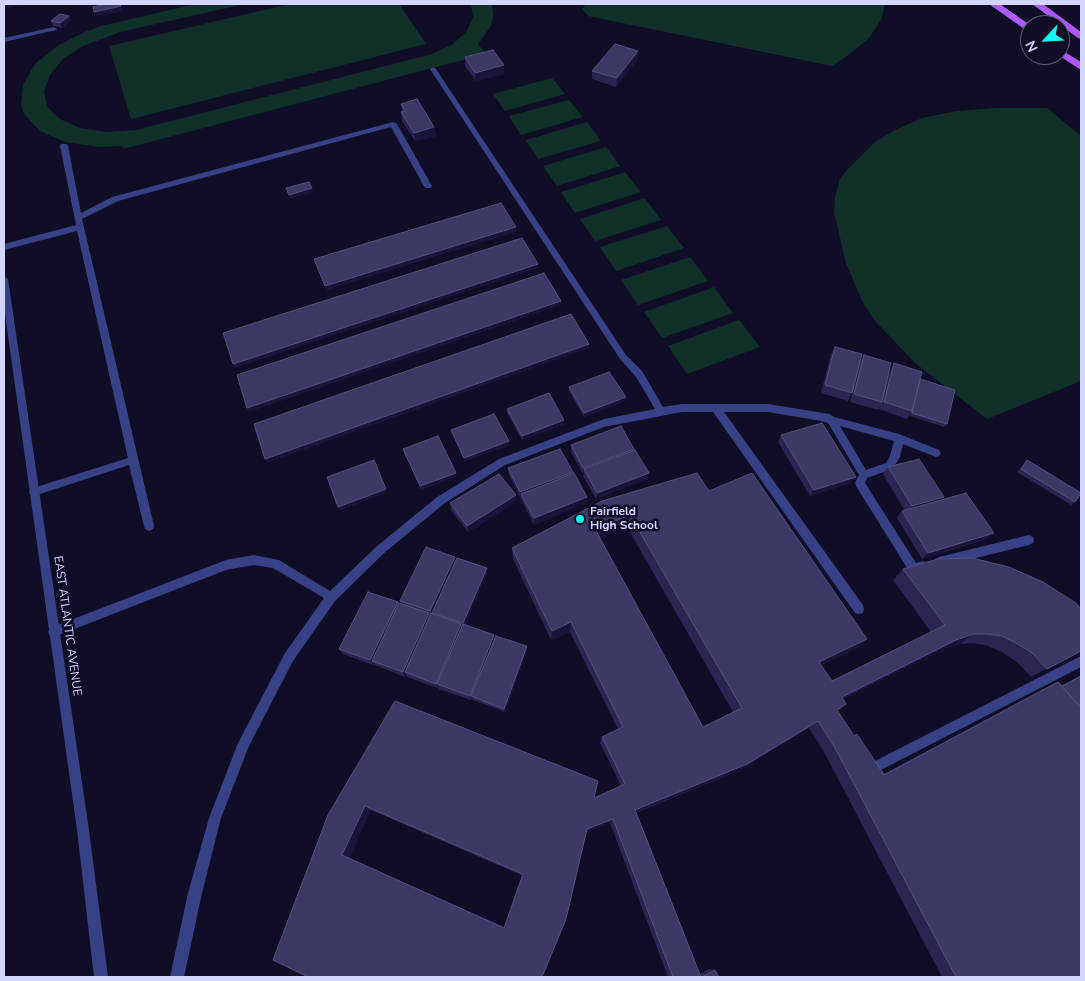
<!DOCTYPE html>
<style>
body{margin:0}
#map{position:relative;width:1085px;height:981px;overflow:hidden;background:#0f0e26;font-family:"Nunito Sans",sans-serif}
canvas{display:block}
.frame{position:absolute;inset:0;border:5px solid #d3d4ff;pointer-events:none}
.north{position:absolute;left:1020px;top:15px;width:50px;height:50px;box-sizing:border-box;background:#0f0e26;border:1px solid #5d5d7d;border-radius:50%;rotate:245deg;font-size:14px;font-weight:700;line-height:20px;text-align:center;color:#d3d4ff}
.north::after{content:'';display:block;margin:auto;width:18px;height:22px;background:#00fef3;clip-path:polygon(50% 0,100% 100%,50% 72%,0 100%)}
</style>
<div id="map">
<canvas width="1085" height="981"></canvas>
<div class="frame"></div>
<div class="north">N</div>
</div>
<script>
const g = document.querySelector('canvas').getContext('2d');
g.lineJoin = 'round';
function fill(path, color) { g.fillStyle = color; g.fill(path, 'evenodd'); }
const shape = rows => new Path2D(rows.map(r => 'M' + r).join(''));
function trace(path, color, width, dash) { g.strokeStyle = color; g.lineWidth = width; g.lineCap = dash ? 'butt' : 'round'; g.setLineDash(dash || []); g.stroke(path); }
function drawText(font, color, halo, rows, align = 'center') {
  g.font = font + ' "Nunito Sans",sans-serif'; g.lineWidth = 5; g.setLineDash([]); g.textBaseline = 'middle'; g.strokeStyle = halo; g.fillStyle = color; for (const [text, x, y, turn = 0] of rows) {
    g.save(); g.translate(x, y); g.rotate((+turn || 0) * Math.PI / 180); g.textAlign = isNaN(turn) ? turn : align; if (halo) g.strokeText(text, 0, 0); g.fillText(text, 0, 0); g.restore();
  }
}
const green = shape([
 [196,4,245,4,120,32,83,46,63,59,50,75,44,91,47,107,60,119,80,128,107,132,136,130,432,54,453,44,467,31,473,17,471,4,492,4,493,17,491,26,478,44,486,54,123,149,122,146,99,147,65,142,40,131,24,114,21,105,23,85,35,64,57,46,85,32,101,26],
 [290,4,399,4,426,44,131,119,109,46],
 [586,4,885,4,881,20,869,38,847,56,832,66,588,16,582,9],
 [552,78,565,94,505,111,493,94],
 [569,100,583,117,521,135,509,116],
 [994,108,1047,108,1081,136,1081,381,987,419,915,363,875,321,862,301,846,263,834,212,835,197,840,179,848,169,875,142,893,131,922,118,957,111],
 [587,122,601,141,538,159,526,140],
 [606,147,620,166,557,186,543,166],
 [625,172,641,192,575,213,561,192],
 [645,198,661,220,595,241,580,219],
 [667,226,684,248,616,271,600,247],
 [690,257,708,281,638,305,621,280],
 [714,287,733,313,662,338,644,312],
 [739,320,760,347,687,374,668,346]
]);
const lane = shape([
 [54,27,57,29,56,30,4,42,4,38,54,27],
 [433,67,436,69,626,355,642,371,663,407,682,404,768,404,830,414,834,417,899,434,939,450,941,453,939,456,936,457,903,444,900,457,892,469,867,478,865,483,916,563,923,561,927,563,928,566,927,569,923,571,913,573,909,571,856,486,855,483,859,475,828,423,821,421,768,412,724,412,863,605,864,609,863,613,859,614,855,613,713,412,682,412,604,427,505,465,445,503,384,553,335,601,293,661,249,746,221,818,202,893,184,977,170,977,188,893,209,818,238,743,285,653,324,598,273,568,254,565,226,570,54,637,50,636,48,632,50,628,226,560,254,555,279,560,330,591,376,547,437,497,499,459,604,419,655,409,636,377,620,359,430,69,433,67],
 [840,426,894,441,890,456,886,463,866,470,840,426],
 [393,122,397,124,432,186,431,188,425,188,391,127,118,201,82,219,154,526,153,529,149,531,145,529,144,526,129,465,34,496,30,495,29,492,30,489,128,458,77,231,4,250,4,244,76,225,60,146,61,144,67,144,68,146,81,213,112,197,393,122],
 [1029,535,1033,537,1034,540,1033,543,1029,545,939,567,935,565,934,562,935,559,939,557,1029,535],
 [1081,656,1081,667,879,771,875,773,871,771,869,767,871,763,1081,656]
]);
const street = shape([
 [4,276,8,279,89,830,108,977,94,977,77,830,4,307,4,276]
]);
const primary = shape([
 [989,4,1000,4,1030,25,1030,33,989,4],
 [1032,4,1043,4,1081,32,1081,39,1078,38,1032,4],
 [1060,49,1081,62,1081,70,1058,55,1060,55,1060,49]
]);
const wall = shape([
 [69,16,71,20,62,28,53,26,51,21],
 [465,57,504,74,476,81,465,66],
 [637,60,616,87,592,79,592,71],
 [401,104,434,127,436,136,415,141,402,121,401,112,402,111],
 [835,347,860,362,864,355,887,381,890,371,894,363,920,380,947,424,944,427,910,416,911,413,907,419,879,409,880,406,878,410,850,402,852,394,848,401,821,393,831,354],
 [569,387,626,397,625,401,584,417,569,391],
 [507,409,564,424,522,440,507,413],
 [451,430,509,445,465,461,452,433],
 [781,435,851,483,810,496,778,442],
 [571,445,634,449,634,450,647,479,596,499,583,476,584,474,583,474,571,452],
 [403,449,456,473,456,476,421,490],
 [1027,460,1075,502,1071,505,1017,472],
 [888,467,944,497,941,500,987,539,922,559,897,518,902,511,905,511,883,474],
 [508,468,573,474,587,497,586,503,534,525,509,475],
 [709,491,867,639,857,648,821,665,832,681,931,632,893,580,903,569,1081,651,1031,677,1017,662,1002,652,988,646,974,643,960,644,943,649,843,699,846,704,837,711,854,736,884,774,1041,690,1058,682,1061,686,1081,676,1081,977,942,977,824,752,809,728,740,770,636,813,700,974,709,969,715,970,719,977,668,977,610,823,586,832,566,919,308,977,395,701,594,798,621,786,600,743,602,737,618,729,570,632,551,640,513,559,512,548],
 [627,527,733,712,703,727,600,538],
 [371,810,523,876,504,927,349,858],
 [516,495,516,502,468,532,451,510,450,503],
 [455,557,455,560,487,568,487,573,465,625,494,635,495,638,527,646,527,651,505,712,473,700,472,698,471,700,439,689,439,687,438,688,407,677,406,675,405,677,375,665,374,663,373,665,343,654,339,649,398,602,399,604,401,603,400,601]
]);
const shadedWall = shape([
 [5,4,25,4,8,8],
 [120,4,123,11,97,16,94,12],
 [69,16,71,20,62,28,60,23],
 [638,51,637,60,616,87,617,78],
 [504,65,504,74,476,81,475,73],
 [434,127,436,136,415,141,414,133],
 [312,188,313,193,290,199,289,195],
 [516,227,516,232,327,290,325,286],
 [538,264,538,268,235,368,233,364],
 [561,301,561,305,249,412,247,408],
 [589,344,589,348,267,463,265,459],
 [626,397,625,401,584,417,584,413],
 [564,420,564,424,522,440,522,436],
 [509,441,509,445,465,461,464,458],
 [634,449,633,455,584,469,584,474,583,474,583,468],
 [573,472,572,478,521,494,521,499,520,492],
 [456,473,456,476,421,490,420,486],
 [649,473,647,479,596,499,597,493],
 [856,477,851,483,810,496,814,490],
 [386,489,387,492,340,511,338,507],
 [516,495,516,502,468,532,467,526],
 [587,497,586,503,534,525,534,518],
 [944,497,938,503,906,513,912,506],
 [630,515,627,527,593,541,595,529],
 [994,533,987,539,922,559,928,553],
 [455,557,456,563,432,613,433,614,432,617,430,611],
 [487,568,487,573,464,628,463,623],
 [398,602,400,607,372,661,374,663,373,665,370,660],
 [429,613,431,618,405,672,406,675,405,677,403,672],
 [571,622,570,632,551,640,552,631],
 [461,624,463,629,437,684,439,687,438,688,436,684],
 [973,634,960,644,943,649,832,704,842,697,956,640],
 [494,635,495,640,471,696,471,700,470,696],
 [867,639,857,648,810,670,819,662],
 [527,646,527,651,505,712,504,709],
 [818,721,809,728,740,770,631,814,635,810],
 [365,806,371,810,349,858,342,855],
 [613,819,610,823,586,833,587,829]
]);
const building = shape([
 [106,4,120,4,121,6,94,12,93,7,106,4],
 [60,14,69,16,60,23,51,21,60,14],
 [615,44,638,51,617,78,592,71,615,44],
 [493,50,504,65,475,73,465,57,493,50],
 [417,99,434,127,414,133,401,112,405,111,401,104,417,99],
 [309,182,312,188,289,195,286,188,309,182],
 [501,203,516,227,325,286,314,259,501,203],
 [522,238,538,264,233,364,223,333,522,238],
 [544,273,561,301,247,408,237,375,544,273],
 [571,314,589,344,265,459,254,424,571,314],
 [835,347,862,354,852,393,825,385,835,347],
 [864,355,891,363,882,402,854,394,864,355],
 [894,363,922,372,912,411,884,402,894,363],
 [609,372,626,397,584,413,569,387,609,372],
 [920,379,955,390,947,424,912,413,920,379],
 [549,393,564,420,522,436,507,409,549,393],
 [494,414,509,441,464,458,451,430,494,414],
 [822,423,856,477,814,490,781,435,822,423],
 [621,426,634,449,583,468,571,445,621,426],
 [438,436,456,473,420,486,403,449,438,436],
 [560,449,573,472,520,492,508,468,560,449],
 [635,450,649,473,597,493,584,469,635,450],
 [919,459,944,497,912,506,888,467,919,459],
 [374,460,386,489,338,507,327,477,374,460],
 [1027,460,1081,493,1075,502,1021,469,1027,460],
 [574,473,587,497,534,518,521,494,574,473],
 [697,473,709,491,752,473,867,639,819,662,832,681,945,625,903,569,938,559,972,558,1009,567,1043,582,1076,603,1081,609,1081,651,1047,669,1032,653,1016,643,1002,636,987,634,973,634,956,640,842,697,846,704,837,710,854,736,857,734,884,775,1058,682,1081,708,1081,977,956,977,834,746,818,721,747,764,635,810,701,977,673,977,613,819,587,829,566,919,542,977,308,977,273,960,328,815,395,701,598,781,594,798,625,784,602,737,623,727,571,622,552,631,512,548,602,501,697,473],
 [630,515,742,708,703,727,595,529,630,515],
 [365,806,523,874,504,928,342,855,365,806],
 [499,474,516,495,467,526,450,503,499,474],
 [966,493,994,533,928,553,902,511,966,493],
 [426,547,455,557,430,611,400,601,426,547],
 [457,558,487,568,463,623,432,613,457,558],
 [368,592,398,602,370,660,339,649,368,592],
 [399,603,429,613,403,672,372,661,399,603],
 [431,613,461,624,436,684,405,672,431,613],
 [463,624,494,635,470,696,437,684,463,624],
 [496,636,527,646,504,709,471,696,496,636],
 [1081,676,1081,708,1062,686,1081,676],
 [715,970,719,977,702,977,715,970]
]);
const markers = [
 [580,519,5,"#00fef3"]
];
const poiNames = [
 ["Fairfield",590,512],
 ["High School",590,526]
];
const streetNames = [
 ["EAST ATLANTIC AVENUE",67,626,82]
];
fill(green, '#11302a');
fill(lane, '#384086');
fill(street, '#384086');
fill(primary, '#aa5aff');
fill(wall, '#292654');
fill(shadedWall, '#17153a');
fill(building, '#3b3966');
trace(building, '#53517e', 1);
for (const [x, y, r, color] of markers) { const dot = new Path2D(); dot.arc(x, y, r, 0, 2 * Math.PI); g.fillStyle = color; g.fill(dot); trace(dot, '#0f0e26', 2); }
drawText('bold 12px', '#d3d4ff', '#0f0e26', poiNames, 'left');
drawText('12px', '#d3d4ff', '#0f0e26', streetNames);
</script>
